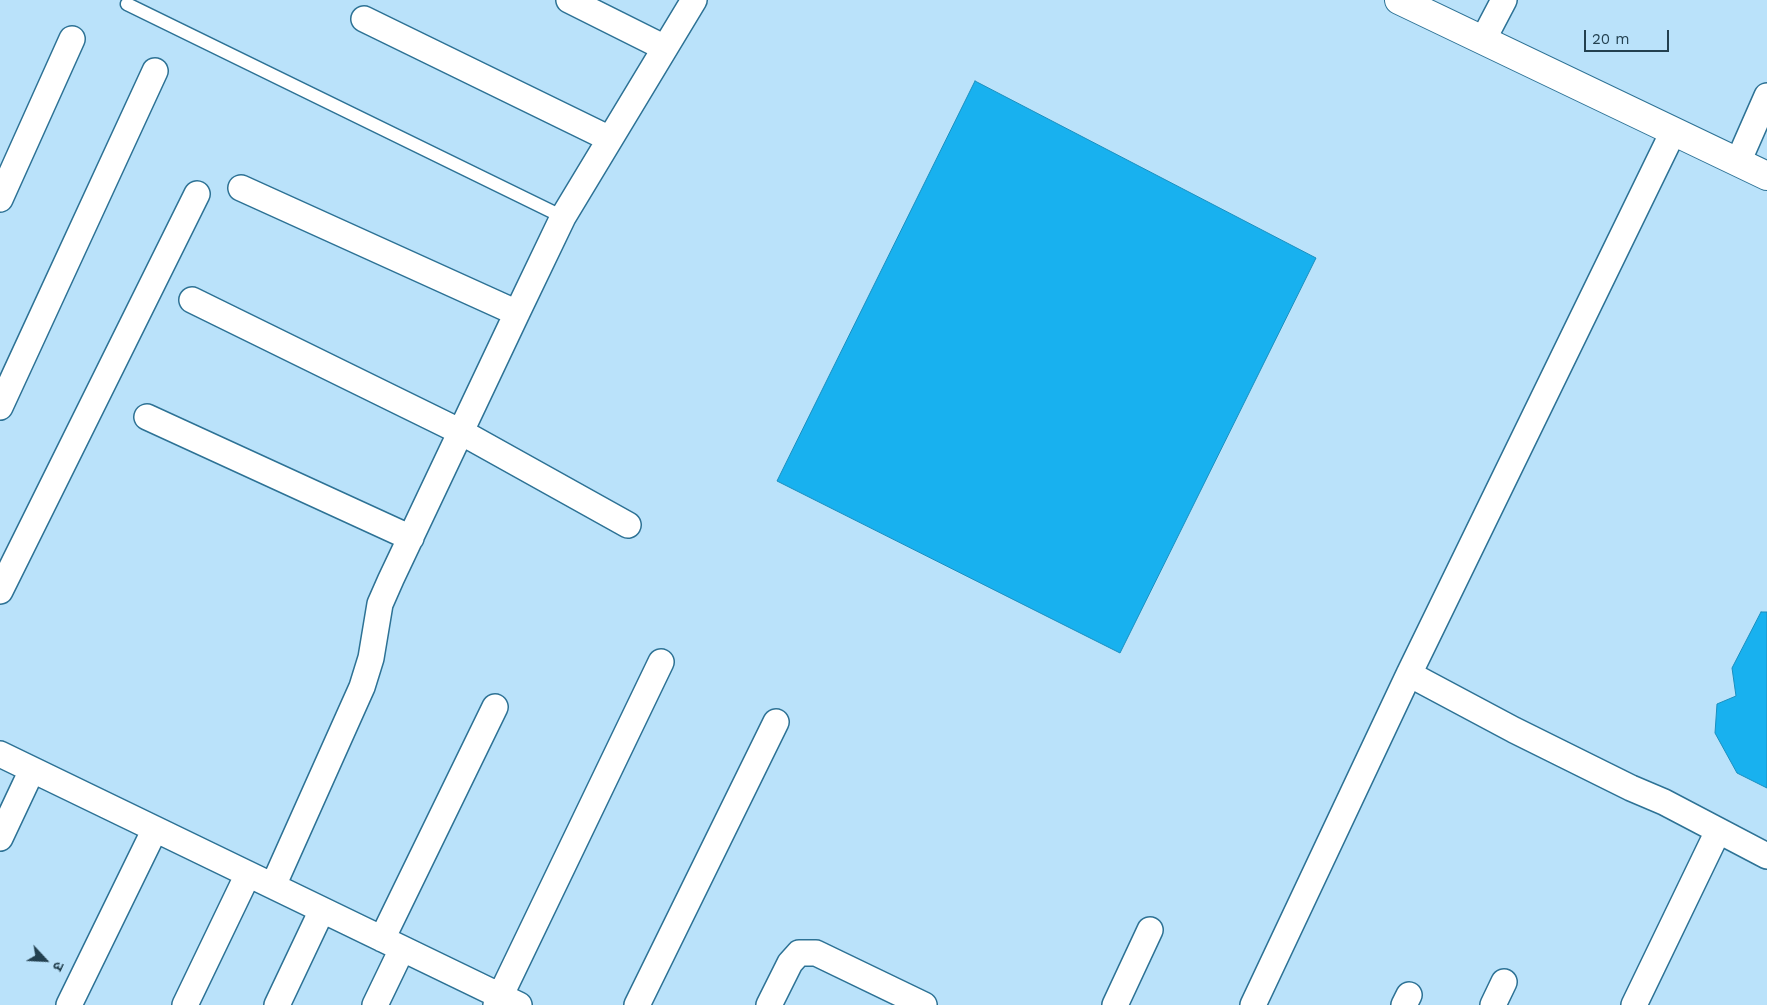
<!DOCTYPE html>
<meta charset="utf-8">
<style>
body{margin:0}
#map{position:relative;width:1767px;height:1005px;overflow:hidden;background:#bae2fa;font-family:"Work Sans","Noto Sans Devanagari",sans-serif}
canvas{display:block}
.north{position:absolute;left:20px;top:935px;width:50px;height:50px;-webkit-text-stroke:4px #bae2fa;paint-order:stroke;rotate:115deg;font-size:14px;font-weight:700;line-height:20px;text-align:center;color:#23404f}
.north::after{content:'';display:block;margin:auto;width:18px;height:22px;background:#23404f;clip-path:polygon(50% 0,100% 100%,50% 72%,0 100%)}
.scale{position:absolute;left:1584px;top:30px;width:85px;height:22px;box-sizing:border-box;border:2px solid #23404f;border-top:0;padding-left:6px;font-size:15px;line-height:18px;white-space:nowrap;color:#23404f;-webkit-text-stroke:4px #bae2fa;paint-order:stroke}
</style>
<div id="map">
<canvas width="1767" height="1005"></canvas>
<div class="north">उ</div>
<div class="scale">20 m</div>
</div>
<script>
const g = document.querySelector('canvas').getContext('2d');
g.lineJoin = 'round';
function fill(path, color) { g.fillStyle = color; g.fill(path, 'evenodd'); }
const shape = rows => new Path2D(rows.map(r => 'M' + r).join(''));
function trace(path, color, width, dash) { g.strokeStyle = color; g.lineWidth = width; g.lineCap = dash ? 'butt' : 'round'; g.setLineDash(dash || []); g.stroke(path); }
const water = shape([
 [975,81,1316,258,1120,653,777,481,975,81],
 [1761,612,1767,612,1767,788,1737,773,1715,733,1717,704,1736,696,1732,668,1761,612]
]);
const service = shape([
 [127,4,563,217]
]);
const minor = shape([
 [569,0,665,48],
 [364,19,610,139],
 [1483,40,1504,0],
 [1738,162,1767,96],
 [241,188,517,313],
 [0,199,72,39],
 [192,300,461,432,628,525],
 [0,407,155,71],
 [147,417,411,538],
 [0,591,197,194],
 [1409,674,1514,730,1631,788,1664,802,1767,856],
 [0,754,519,1005],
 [0,838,32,770],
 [273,886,362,687,371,658,380,604,391,579,517,313,563,217,694,0],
 [382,939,495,707],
 [69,1005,155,829],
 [185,1005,248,874],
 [277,1005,322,910],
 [375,1005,402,949],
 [496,1005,661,662],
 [637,1005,776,722],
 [769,1005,790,963,799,953,816,953,924,1005],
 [1115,1005,1150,930],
 [1253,1005,1409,674,1673,132],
 [1404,1005,1409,995],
 [1493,1005,1504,982],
 [1634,1005,1718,831]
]);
const secondary = shape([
 [1399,0,1767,176]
]);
fill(water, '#18b1ef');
trace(water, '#1b8fbf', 1);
trace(service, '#2d7295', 15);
trace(minor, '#2d7295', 28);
trace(secondary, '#2d7295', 30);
trace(service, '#fff', 12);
trace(minor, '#fff', 25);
trace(secondary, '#fff', 28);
</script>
